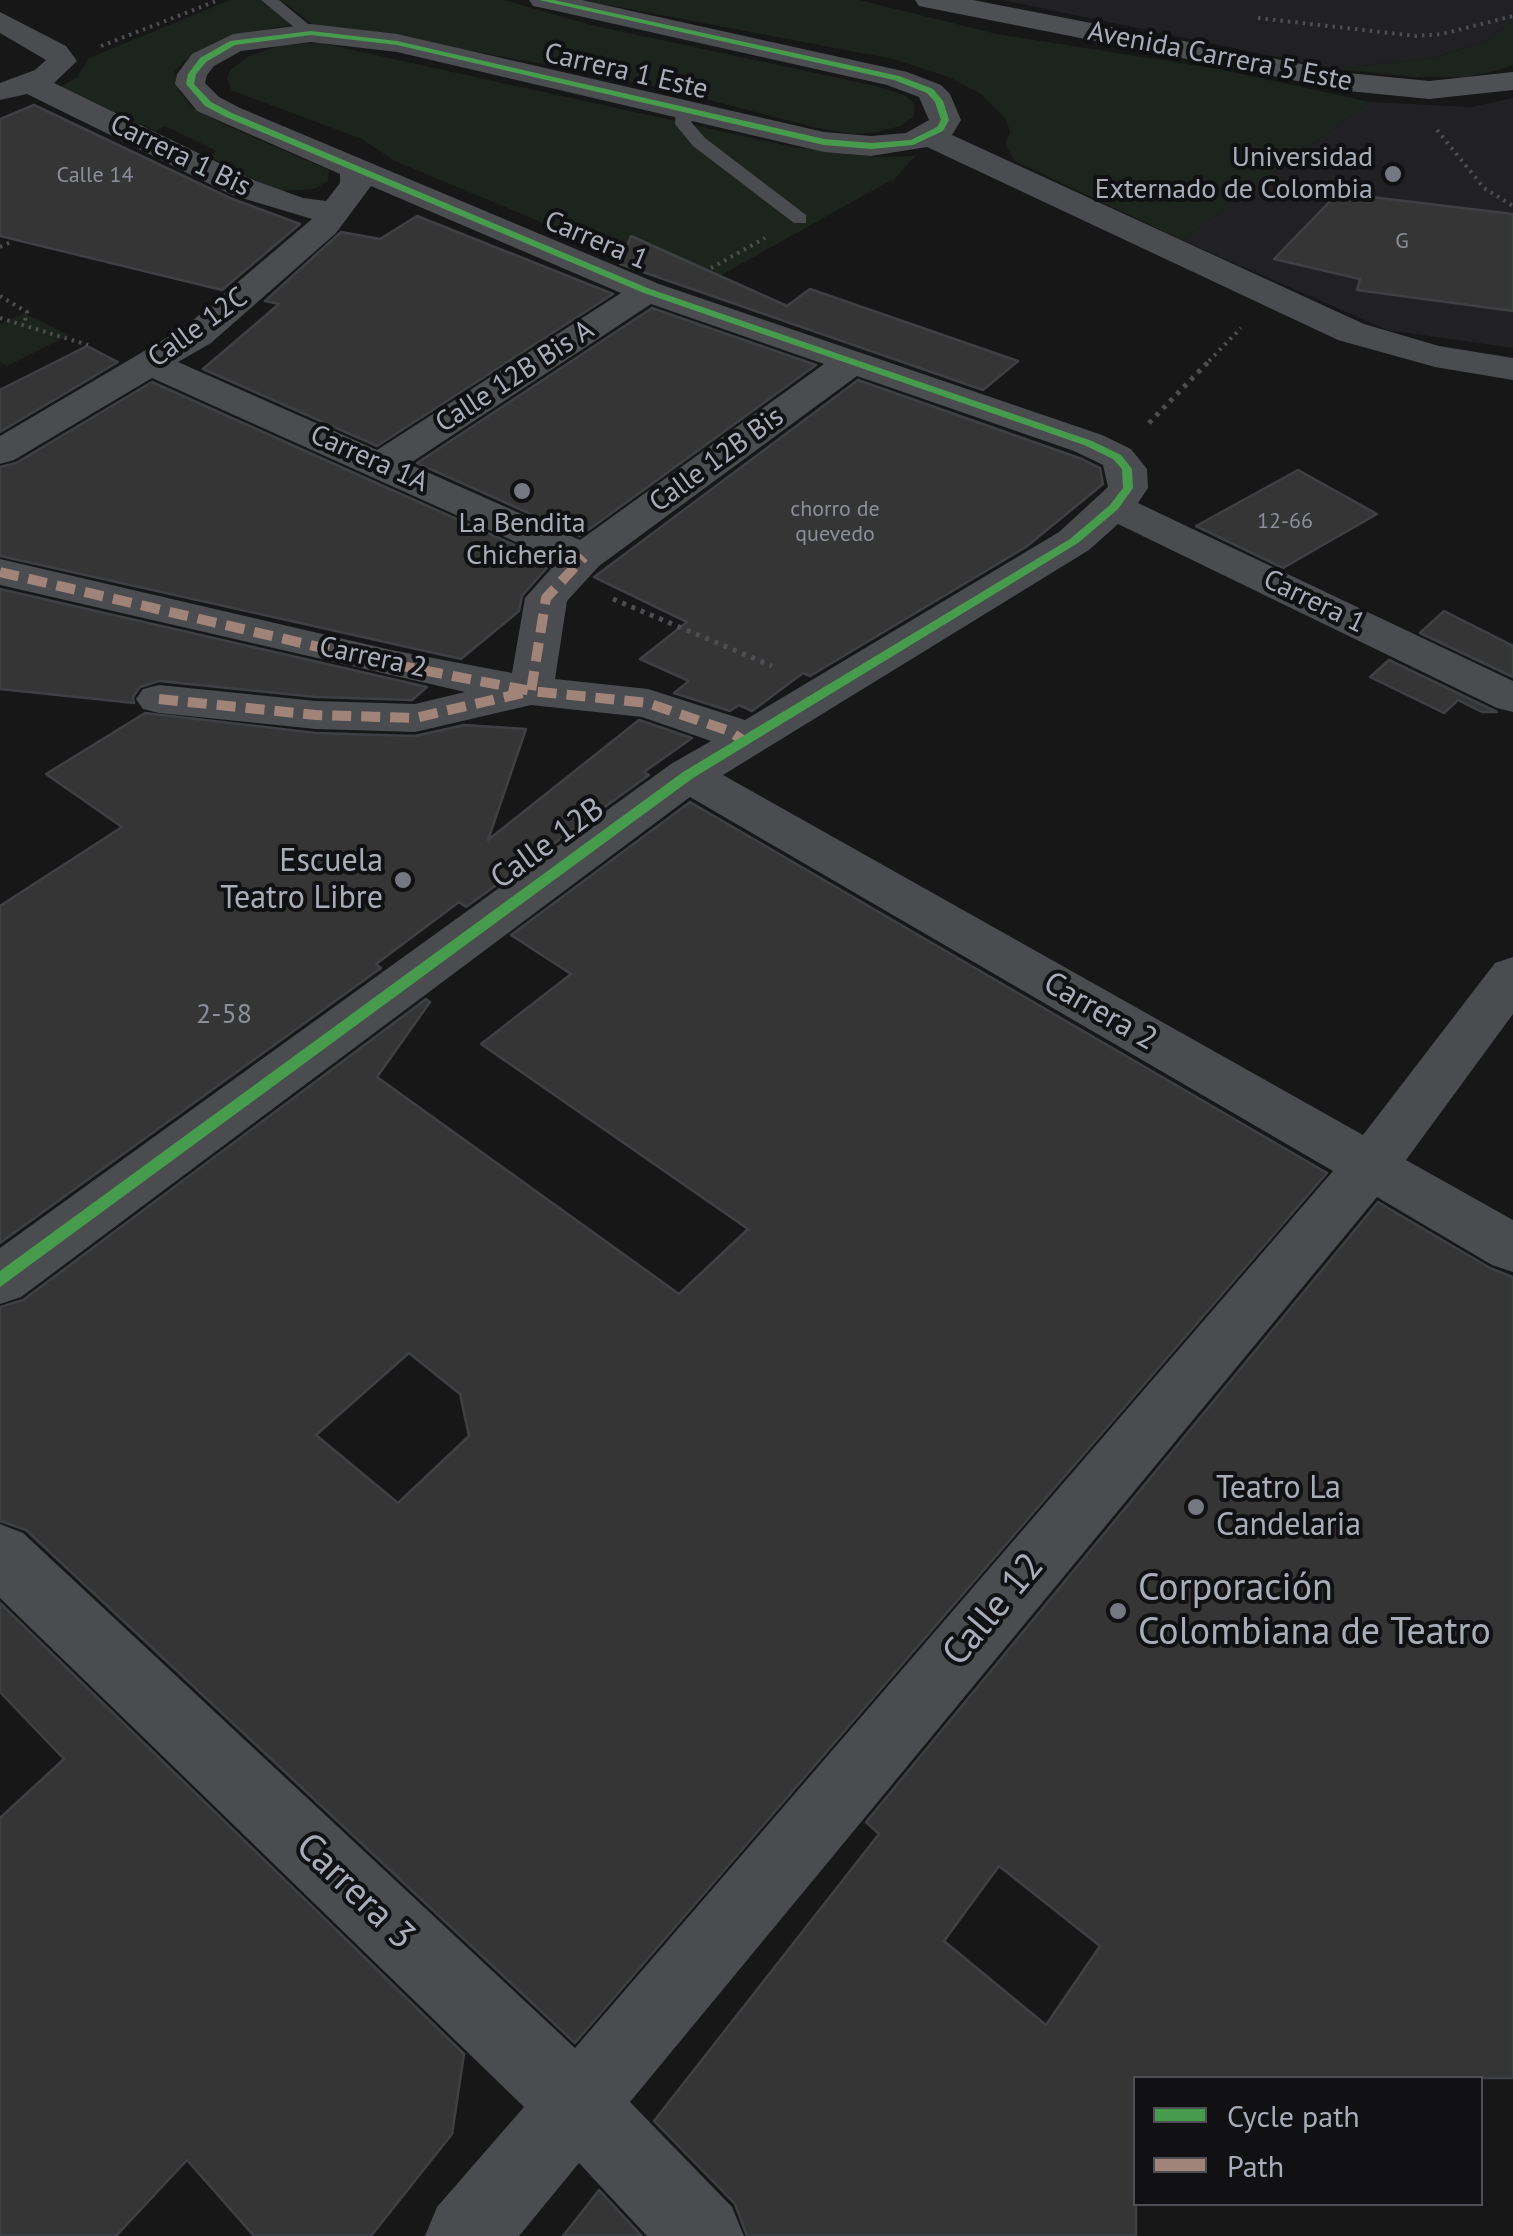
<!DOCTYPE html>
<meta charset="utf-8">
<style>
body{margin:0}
#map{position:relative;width:1513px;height:2236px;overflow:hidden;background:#171717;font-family:"PT Sans",sans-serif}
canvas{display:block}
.legend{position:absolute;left:1133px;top:2076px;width:350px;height:130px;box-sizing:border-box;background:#111113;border:2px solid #4d4f55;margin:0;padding:12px 18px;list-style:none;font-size:30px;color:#a8adb8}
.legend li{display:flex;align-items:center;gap:20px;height:50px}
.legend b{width:50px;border:2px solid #4d4f55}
</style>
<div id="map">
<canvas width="1513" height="2236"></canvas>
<ul class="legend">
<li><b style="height:12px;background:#469c4c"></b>Cycle path</li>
<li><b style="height:12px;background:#a18479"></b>Path</li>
</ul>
</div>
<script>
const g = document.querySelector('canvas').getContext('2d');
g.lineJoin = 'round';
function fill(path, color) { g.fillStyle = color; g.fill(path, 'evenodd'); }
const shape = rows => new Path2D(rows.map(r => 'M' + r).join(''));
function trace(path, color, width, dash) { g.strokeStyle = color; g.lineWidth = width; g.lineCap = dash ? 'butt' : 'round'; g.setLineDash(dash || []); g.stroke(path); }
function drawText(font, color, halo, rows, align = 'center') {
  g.font = font + ' "PT Sans",sans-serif'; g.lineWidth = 8; g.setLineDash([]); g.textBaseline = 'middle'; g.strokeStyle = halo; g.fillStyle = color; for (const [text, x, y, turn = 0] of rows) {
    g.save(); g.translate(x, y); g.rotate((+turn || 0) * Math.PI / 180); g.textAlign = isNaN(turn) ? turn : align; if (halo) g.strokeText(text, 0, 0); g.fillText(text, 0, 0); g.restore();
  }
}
const built = shape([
 [1002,0,1513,0,1513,22,1481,43,1433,58,1335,69],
 [1513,98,1513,348,1387,330,1182,240,1370,102,1471,107]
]);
const green = shape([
 [230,0,260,0,292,24,222,39,189,57,175,71,178,90,194,109,225,125,329,170,328,181,314,189,277,191,208,156,217,151,165,126,156,131,61,87,77,77,89,58],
 [281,0,504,0,591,25,876,86,904,95,914,103,914,116,901,126,873,133,852,134,813,127,671,90,586,72,363,31,315,26],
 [582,0,859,0,997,34,1218,69,1370,102,1182,240,1015,161,1005,144,1010,132,1006,119,981,94,949,77,893,59],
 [1513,22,1513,65,1499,70,1466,77,1414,77,1335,69,1433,58,1481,43],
 [321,43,793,147,877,157,915,156,889,185,893,179,698,288,395,161,362,139,231,90,227,78,231,69,249,56,281,45],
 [24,313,69,335,7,366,0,362,0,324]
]);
const building = shape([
 [34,105,230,198,300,224,222,290,0,236,0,119,34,105],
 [1338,193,1513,214,1513,311,1357,290,1360,279,1274,259,1338,193],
 [417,216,613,294,377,446,203,369,279,304,265,301,341,232,380,239,417,216],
 [631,236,787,306,810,289,1018,361,983,390,620,264,631,236],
 [652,308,816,365,580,536,417,463,652,308],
 [87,346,118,362,0,432,0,390,87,346],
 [858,380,1082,459,1100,468,1103,484,1026,547,810,676,803,673,752,711,739,705,730,711,674,693,689,681,640,659,687,622,594,577,858,380],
 [152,382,552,562,522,596,519,611,461,659,0,556,0,467,16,463,152,382],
 [1298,470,1377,514,1283,568,1196,526,1298,470],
 [0,589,427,687,412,700,316,697,159,681,140,687,133,697,134,703,0,689,0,589],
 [1444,611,1513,646,1513,677,1420,633,1444,611],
 [1389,660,1495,711,1497,712,1482,712,1458,700,1444,713,1370,677,1389,660],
 [145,713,316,733,415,736,464,725,526,729,488,840,639,720,692,738,644,772,649,775,466,907,459,902,376,964,381,968,0,1243,0,906,122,827,46,774,145,713],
 [690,802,1327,1173,575,2043,26,1530,0,1521,0,1307,23,1300,426,999,430,1002,377,1077,679,1294,748,1229,481,1044,571,974,511,935,690,802],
 [409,1353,460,1394,469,1436,398,1503,316,1435,409,1353],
 [1378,1202,1490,1268,1513,1277,1513,2078,1136,2078,1136,2236,747,2236,735,2204,654,2121,879,1834,866,1822,1378,1202],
 [999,1866,1100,1946,1046,2025,944,1941,999,1866],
 [0,1603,464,2054,452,2134,371,2236,254,2236,187,2160,116,2236,0,2236,0,1818,64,1759,0,1692,0,1603],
 [599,2190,642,2236,563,2236,599,2190]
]);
const pathFar1 = shape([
 [1258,18,1416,36,1442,34,1513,16],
 [101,46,219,0],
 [1437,130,1484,188,1513,206],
 [0,247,11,242],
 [711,268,765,238],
 [0,296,27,312,24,325],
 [0,318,88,345],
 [1209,361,1241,328]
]);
const path = shape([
 [1149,423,1211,359],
 [613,599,772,666]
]);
const lane = shape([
 [261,0,279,0,319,33,305,36,261,0],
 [676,107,688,107,692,123,705,138,806,215,806,223,794,223,693,146,675,124,676,107]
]);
const street = shape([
 [529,0,582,0,907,72,941,85,950,94,961,120,952,135,1364,324,1439,346,1513,358,1513,380,1435,367,1338,340,927,147,871,156,824,152,397,52,311,42,241,51,214,66,207,75,205,83,219,97,240,108,659,284,1102,435,1131,449,1147,469,1148,488,1138,503,1513,681,1513,712,1497,708,1118,524,1089,550,723,775,1363,1135,1495,963,1513,957,1513,1014,1406,1160,1513,1220,1513,1272,1492,1265,1377,1197,630,2102,732,2207,744,2236,647,2236,579,2163,519,2236,425,2236,437,2207,524,2107,0,1598,0,1524,23,1533,575,2048,1333,1171,690,797,21,1297,0,1304,0,1248,671,764,711,741,642,717,531,705,415,732,316,729,159,713,143,709,136,699,143,689,159,685,316,701,415,704,465,692,0,585,0,559,391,650,512,673,525,598,558,561,152,378,14,460,0,464,0,436,185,327,312,219,232,195,27,94,0,100,0,83,35,70,46,60,0,33,0,12,66,46,77,61,54,83,256,181,303,198,326,201,340,183,340,174,197,111,175,84,177,74,192,54,233,34,311,24,397,34,824,132,871,136,906,133,929,120,919,97,887,85,543,8,533,6,529,0],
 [371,186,621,293,377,450,178,362,211,343,336,233,371,186],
 [651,304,824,364,580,540,409,464,651,304],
 [857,376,1074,451,1103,465,1108,487,1059,532,745,720,648,689,555,679,567,601,599,566,857,376]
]);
const primary = shape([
 [915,0,973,0,1348,73,1429,81,1513,72,1513,90,1429,99,1348,91,929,8,919,6,915,0]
]);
const quiet = shape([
 [0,572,391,664,531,691,648,703,729,731,744,741],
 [159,699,316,715,415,718,531,691,546,598,584,557]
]);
const cycleway = shape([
 [539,0,554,0,899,76,933,89,943,101,949,120,943,131,913,145,871,149,824,145,397,45,311,35,235,45,206,62,196,74,194,84,211,102,232,113,650,289,1092,441,1121,455,1132,469,1133,488,1118,509,1078,543,693,778,0,1287,0,1271,683,772,1070,539,1110,505,1123,488,1122,469,1113,459,1084,445,644,293,226,117,205,106,186,84,188,74,200,58,230,41,311,31,397,41,824,139,871,143,911,140,937,127,941,120,935,102,927,93,894,80,539,0]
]);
const markers = [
 [1393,174,10,"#757880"],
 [522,491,10,"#757880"],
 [403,880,10,"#757880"],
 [1196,1507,10,"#757880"],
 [1118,1611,10,"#757880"]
];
const farNumbernames = [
 ["Calle 14",95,176],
 ["G",1402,242],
 ["chorro de",835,510],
 ["quevedo",835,535],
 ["12-66",1285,522]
];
const farStreetnames = [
 ["Avenida Carrera 5 Este",1220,57,11],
 ["Carrera 1 Este",626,72,13],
 ["Carrera 1 Bis",180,156,26],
 ["Carrera 1",596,241,23],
 ["Calle 12C",198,328,-36],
 ["Calle 12B Bis A",515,377,-33],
 ["Carrera 1A",369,459,24],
 ["Calle 12B Bis",717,460,-36],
 ["Carrera 1",1314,602,26],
 ["Carrera 2",373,658,12]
];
const farPoinames = [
 ["Universidad",1373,158],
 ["Externado de Colombia",1373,190],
 ["La Bendita",522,524,"center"],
 ["Chicheria",522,556,"center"]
];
const numberNames = [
 ["2-58",224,1015]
];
const streetNames = [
 ["Calle 12B",548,844,-36],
 ["Carrera 2",1100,1012,30]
];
const poiNames = [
 ["Escuela",383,862],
 ["Teatro Libre",383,899],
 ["Teatro La",1216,1489,"left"],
 ["Candelaria",1216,1526,"left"]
];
const nearPoinames = [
 ["Corporación",1138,1589],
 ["Colombiana de Teatro",1138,1633]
];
const nearStreetnames = [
 ["Calle 12",994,1610,-50],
 ["Carrera 3",355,1892,44]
];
fill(built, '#212123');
fill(green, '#1d241e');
fill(building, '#353536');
trace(building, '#3f4043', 2.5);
trace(pathFar1, '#4d4e52', 4, [2.5, 5]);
trace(path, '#4d4e52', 5, [4, 6]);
fill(lane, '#4b4c50');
fill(street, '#4b4c50');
fill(primary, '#4d4f52');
trace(quiet, '#a18479', 10, [19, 10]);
fill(cycleway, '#469c4c');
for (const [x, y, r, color] of markers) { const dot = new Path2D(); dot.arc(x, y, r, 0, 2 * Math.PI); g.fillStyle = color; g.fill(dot); trace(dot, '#111113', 4); }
drawText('22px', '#8b8f98', null, farNumbernames);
drawText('28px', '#a8adb8', '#111113', farStreetnames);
drawText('28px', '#a8adb8', '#111113', farPoinames, 'right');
drawText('28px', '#8b8f98', null, numberNames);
drawText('32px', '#a8adb8', '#111113', streetNames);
drawText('32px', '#a8adb8', '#111113', poiNames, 'right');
drawText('38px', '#a8adb8', '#111113', nearPoinames, 'left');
drawText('38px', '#a8adb8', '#111113', nearStreetnames);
</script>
